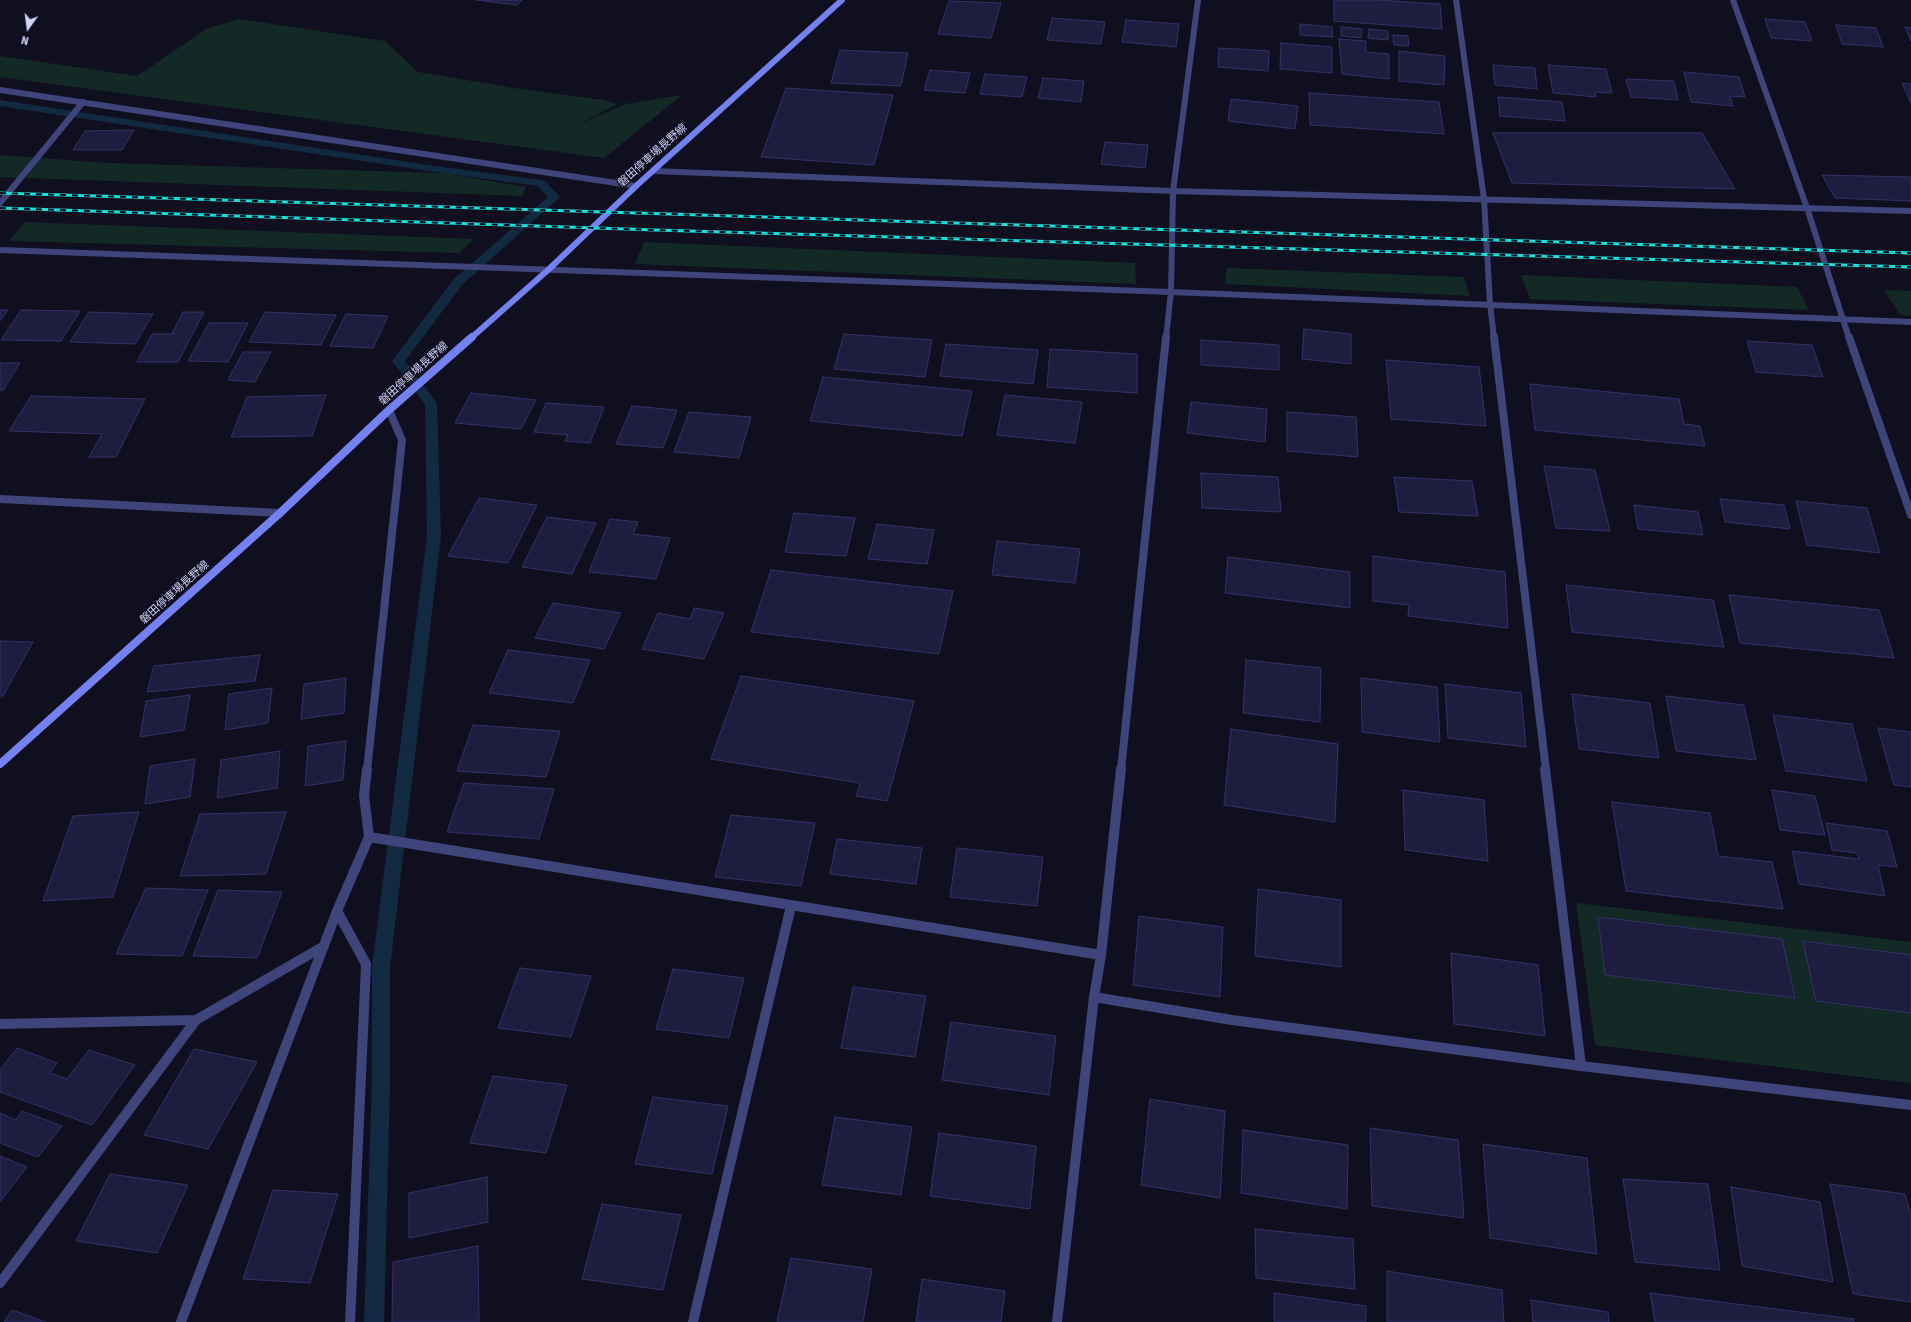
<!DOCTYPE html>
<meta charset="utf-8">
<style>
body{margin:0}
#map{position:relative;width:1911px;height:1322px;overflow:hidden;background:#100f20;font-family:"Source Sans 3",sans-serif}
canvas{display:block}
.north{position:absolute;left:8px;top:8px;width:40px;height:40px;-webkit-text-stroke:3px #100f20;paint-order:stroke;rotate:194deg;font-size:11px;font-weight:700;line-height:16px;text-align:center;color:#d2d3fb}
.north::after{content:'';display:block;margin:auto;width:14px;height:18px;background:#d2d3fb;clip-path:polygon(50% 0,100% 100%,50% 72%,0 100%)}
</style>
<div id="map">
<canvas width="1911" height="1322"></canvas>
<div class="north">N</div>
</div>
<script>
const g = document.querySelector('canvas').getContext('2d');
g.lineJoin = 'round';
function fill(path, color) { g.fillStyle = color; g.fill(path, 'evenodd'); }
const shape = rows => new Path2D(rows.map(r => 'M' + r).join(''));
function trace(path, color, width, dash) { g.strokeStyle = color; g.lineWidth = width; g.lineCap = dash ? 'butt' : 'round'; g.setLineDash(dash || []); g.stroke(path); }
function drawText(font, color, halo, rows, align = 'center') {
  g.font = font + ' "Source Sans 3","Noto Sans JP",sans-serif'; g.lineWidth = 3; g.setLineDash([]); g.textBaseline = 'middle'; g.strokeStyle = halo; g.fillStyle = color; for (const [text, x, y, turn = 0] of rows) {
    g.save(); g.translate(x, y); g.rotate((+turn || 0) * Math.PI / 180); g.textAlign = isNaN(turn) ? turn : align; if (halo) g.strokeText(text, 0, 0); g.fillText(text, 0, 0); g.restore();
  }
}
const green = shape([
 [239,19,385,41,418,72,514,88,603,100,618,104,577,125,626,104,682,95,604,158,0,77,0,56,137,76,208,28],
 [0,155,107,163,443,173,526,187,522,196,0,177],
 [25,222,474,239,459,253,9,241],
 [644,242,1135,263,1136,284,635,264],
 [1227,268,1464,277,1470,296,1225,284],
 [1521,275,1797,287,1809,310,1530,299],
 [1884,290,1911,291,1911,316,1900,315],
 [1576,903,1911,942,1911,1083,1595,1045]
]);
const stream = shape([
 [0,100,435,166,541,180,545,181,560,197,462,285,405,361,437,403,441,536,390,967,390,1083,384,1322,364,1322,372,1083,372,967,427,536,425,404,392,361,454,279,548,197,538,186,435,172,0,106,0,100]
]);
const building = shape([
 [476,0,522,0,517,5,476,0],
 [1334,0,1378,0,1440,4,1442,29,1334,21,1334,0],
 [949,1,1001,3,991,38,938,34,949,1],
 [1052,18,1105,22,1101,44,1047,40,1052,18],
 [1765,19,1805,22,1812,41,1771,38,1765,19],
 [1126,20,1179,24,1176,47,1122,42,1126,20],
 [1300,24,1332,27,1333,37,1300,35,1300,24],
 [1836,25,1876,28,1883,47,1842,44,1836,25],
 [1341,27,1362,29,1361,38,1341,36,1341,27],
 [1905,27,1911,28,1911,41,1905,27],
 [1369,29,1388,31,1388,40,1368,38,1369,29],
 [1393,35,1408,36,1409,46,1394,45,1393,35],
 [1339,39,1366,41,1366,52,1389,54,1389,79,1342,74,1339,39],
 [1281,43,1332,47,1332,73,1280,69,1281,43],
 [1219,48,1269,51,1268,71,1218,67,1219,48],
 [840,50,908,53,901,86,831,83,840,50],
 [1399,51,1445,56,1444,85,1399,81,1399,51],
 [1493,65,1535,68,1537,89,1495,85,1493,65],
 [1548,65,1606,69,1612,93,1595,92,1596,97,1553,93,1548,65],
 [930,70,970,73,965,93,924,90,930,70],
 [1684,72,1739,77,1745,97,1730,96,1733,106,1691,102,1684,72],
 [985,74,1027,77,1022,97,980,94,985,74],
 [1043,78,1084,81,1081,102,1038,98,1043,78],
 [1626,79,1674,81,1678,100,1631,97,1626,79],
 [1902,83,1911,84,1911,104,1902,83],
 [786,88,893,95,874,165,761,157,786,88],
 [1309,93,1439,102,1444,134,1310,125,1309,93],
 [1498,97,1562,102,1565,121,1500,116,1498,97],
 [1231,99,1298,106,1295,129,1228,121,1231,99],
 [134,130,122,150,73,150,85,131,134,130],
 [1493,133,1702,133,1735,189,1512,183,1493,133],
 [1105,142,1148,145,1145,168,1101,164,1105,142],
 [1822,175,1911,177,1911,201,1835,198,1822,175],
 [0,310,8,310,0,321,0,310],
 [21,310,80,311,61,341,1,340,21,310],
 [89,312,153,314,135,344,70,342,89,312],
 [183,312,204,312,178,362,137,362,152,334,172,334,183,312],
 [265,312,336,315,321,345,249,342,265,312],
 [346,314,388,316,373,348,330,346,346,314],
 [209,323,248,323,228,362,188,361,209,323],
 [1304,329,1351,334,1351,364,1302,359,1304,329],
 [844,334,932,340,925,377,834,369,844,334],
 [1201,340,1279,345,1279,370,1201,365,1201,340],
 [1747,341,1812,345,1823,377,1756,372,1747,341],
 [946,344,1038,350,1033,384,940,376,946,344],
 [1050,349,1137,354,1137,393,1047,387,1050,349],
 [243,352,271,352,255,382,228,380,243,352],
 [1386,360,1479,367,1486,426,1391,419,1386,360],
 [0,363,20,363,3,390,0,390,0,363],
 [823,377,972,391,962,436,810,421,823,377],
 [1530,384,1679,399,1684,424,1700,426,1705,446,1535,430,1530,384],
 [471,393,536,400,521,429,455,423,471,393],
 [326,395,312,436,231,437,247,397,326,395],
 [1005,395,1082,402,1075,443,997,435,1005,395],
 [31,396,145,399,116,457,89,457,102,434,9,431,31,396],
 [1191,402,1267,409,1265,442,1187,433,1191,402],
 [546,403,604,407,590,443,565,441,568,435,534,432,546,403],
 [632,406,677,410,663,448,616,444,632,406],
 [689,412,751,417,739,458,674,452,689,412],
 [1287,412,1356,417,1358,457,1287,451,1287,412],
 [1544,466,1595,470,1610,531,1556,528,1544,466],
 [1201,473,1278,477,1281,512,1202,508,1201,473],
 [1394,477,1472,481,1478,516,1399,512,1394,477],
 [479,498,537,505,508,563,448,556,479,498],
 [1720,499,1784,505,1790,529,1725,522,1720,499],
 [1796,501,1867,508,1880,553,1807,545,1796,501],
 [1634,505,1698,512,1703,535,1638,529,1634,505],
 [794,513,855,518,846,556,785,552,794,513],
 [547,517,596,523,572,574,522,567,547,517],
 [610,519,638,522,633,534,670,538,656,579,589,572,610,519],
 [877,524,934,530,927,564,868,559,877,524],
 [997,541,1080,549,1075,583,992,575,997,541],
 [1373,556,1505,572,1508,628,1408,616,1409,605,1373,601,1373,556],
 [1228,557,1350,572,1350,608,1225,593,1228,557],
 [771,570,953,591,939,654,751,632,771,570],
 [1566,585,1713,600,1724,647,1572,632,1566,585],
 [1729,595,1879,610,1894,658,1740,643,1729,595],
 [553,603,621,613,604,649,535,638,553,603],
 [694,608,724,613,704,659,642,649,658,613,690,619,694,608],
 [0,641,33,642,3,696,0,696,0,641],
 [508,650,590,660,573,703,489,693,508,650],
 [260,655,255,681,147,692,154,666,260,655],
 [1246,660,1321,668,1320,722,1243,713,1246,660],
 [741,676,914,701,887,801,856,796,860,783,711,759,741,676],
 [346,678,344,713,301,719,304,684,346,678],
 [1361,678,1437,687,1440,742,1362,732,1361,678],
 [1445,684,1521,693,1526,747,1448,738,1445,684],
 [272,688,268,723,225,730,229,694,272,688],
 [1572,694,1650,703,1659,758,1579,749,1572,694],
 [190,695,184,730,140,737,146,701,190,695],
 [1666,696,1744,705,1756,760,1676,751,1666,696],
 [1773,715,1852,724,1867,781,1786,771,1773,715],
 [473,725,560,731,546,777,457,771,473,725],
 [1878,728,1911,732,1911,787,1894,785,1878,728],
 [1231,729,1338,744,1335,822,1224,805,1231,729],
 [346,741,343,780,305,786,308,746,346,741],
 [280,751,277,788,217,798,221,760,280,751],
 [195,759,190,797,145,804,150,766,195,759],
 [464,783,554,789,539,839,447,832,464,783],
 [1403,790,1484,800,1488,861,1405,850,1403,790],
 [1772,790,1815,796,1825,835,1780,830,1772,790],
 [1612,802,1710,813,1718,856,1772,862,1783,909,1626,891,1612,802],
 [139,812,113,897,43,901,73,816,139,812],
 [286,812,266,874,180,876,200,814,286,812],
 [731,815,815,823,801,886,715,877,731,815],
 [1826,823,1887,831,1897,867,1878,865,1885,896,1799,884,1792,851,1859,859,1857,853,1832,850,1826,823],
 [837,839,922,848,916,884,830,874,837,839],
 [957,848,1043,857,1037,906,950,897,957,848],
 [146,888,208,890,182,956,116,954,146,888],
 [1258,889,1341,900,1341,967,1255,956,1258,889],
 [218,890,282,892,257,958,193,956,218,890],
 [1139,916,1223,927,1220,997,1133,985,1139,916],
 [1598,917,1782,939,1795,998,1605,975,1598,917],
 [1803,941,1911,955,1911,1013,1816,1001,1803,941],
 [1451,953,1538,965,1545,1036,1454,1024,1451,953],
 [520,968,591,976,571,1037,498,1028,520,968],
 [673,969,744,978,729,1038,656,1029,673,969],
 [853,987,926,996,915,1057,841,1048,853,987],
 [951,1022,1056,1036,1049,1095,942,1080,951,1022],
 [17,1048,57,1063,50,1073,67,1079,89,1050,135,1065,92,1125,0,1092,0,1070,17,1048],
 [194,1049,257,1062,208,1149,144,1135,194,1049],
 [493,1076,567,1085,546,1153,470,1143,493,1076],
 [653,1097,728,1106,712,1174,635,1164,653,1097],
 [1150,1099,1225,1111,1220,1198,1141,1185,1150,1099],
 [22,1111,62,1126,38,1157,0,1143,0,1113,16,1120,22,1111],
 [835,1117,912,1127,901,1195,822,1185,835,1117],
 [1370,1128,1458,1140,1464,1218,1372,1206,1370,1128],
 [1243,1130,1348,1145,1347,1209,1241,1193,1243,1130],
 [939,1133,1036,1146,1030,1209,930,1196,939,1133],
 [1483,1144,1587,1158,1597,1254,1490,1238,1483,1144],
 [0,1156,27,1167,0,1202,0,1156],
 [110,1174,188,1185,157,1253,76,1241,110,1174],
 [487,1177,488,1222,409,1238,409,1193,487,1177],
 [1623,1179,1708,1184,1720,1270,1635,1262,1623,1179],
 [1830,1184,1905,1194,1911,1217,1911,1302,1853,1294,1830,1184],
 [1731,1187,1820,1202,1833,1282,1742,1266,1731,1187],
 [273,1190,338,1194,310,1283,243,1279,273,1190],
 [602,1204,681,1215,663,1290,582,1279,602,1204],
 [1255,1229,1353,1239,1355,1289,1256,1278,1255,1229],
 [478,1246,479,1322,392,1322,393,1262,478,1246],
 [791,1258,872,1269,863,1322,777,1322,791,1258],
 [1387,1271,1502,1290,1504,1322,1387,1322,1387,1271],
 [922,1279,1005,1291,1001,1322,916,1322,922,1279],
 [1274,1293,1366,1306,1366,1322,1274,1322,1274,1293],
 [1650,1293,1854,1319,1854,1322,1655,1322,1650,1293],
 [1531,1300,1608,1312,1609,1322,1533,1322,1531,1300],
 [12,1310,46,1322,4,1322,12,1310]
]);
const minorFar2 = shape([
 [1198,0,1173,191,1911,211],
 [1456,0,1484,199,1490,304,1494,338],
 [1733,0,1807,208,1849,338],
 [0,90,636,186],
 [653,171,1173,191,1171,292,1166,338],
 [0,203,83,102],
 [0,250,1171,292,1911,322]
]);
const minorFar1 = shape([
 [1494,337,1546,770],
 [1849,337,1911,515],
 [0,499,280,513],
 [367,770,402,440,389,410],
 [1121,770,1166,337]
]);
const minor = shape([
 [1545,769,1581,1066],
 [369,837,1101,955],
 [337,911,366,964,350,1322],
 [1094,997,1232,1020,1581,1066,1911,1105],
 [0,1024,196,1020,324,946],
 [0,1283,196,1020],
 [181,1322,337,911,369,837,364,795,367,769],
 [693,1322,791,906],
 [1057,1322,1094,997,1101,955,1121,769]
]);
const secondaryFar1 = shape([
 [471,338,548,270,636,186,842,0]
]);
const secondary = shape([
 [0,764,280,513,389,410,472,337]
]);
const rail = shape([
 [0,193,1911,253],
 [0,208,655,230,1911,267]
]);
const streetNames = [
 ["磐田停車場長野線",653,156,-42],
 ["磐田停車場長野線",414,374,-42],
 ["磐田停車場長野線",175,593,-42]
];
fill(green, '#132925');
fill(stream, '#122a41');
fill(building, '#1f1d3f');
trace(building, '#353169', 1);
trace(minorFar2, '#3f457a', 6);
trace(minorFar1, '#3f457a', 8);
trace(minor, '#3f457a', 10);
trace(secondaryFar1, '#7381f1', 6);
trace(secondary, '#7381f1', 8);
trace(rail, '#16e2db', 3);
trace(rail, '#100f20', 2, [6]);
drawText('11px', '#d2d3fb', '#100f20', streetNames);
</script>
